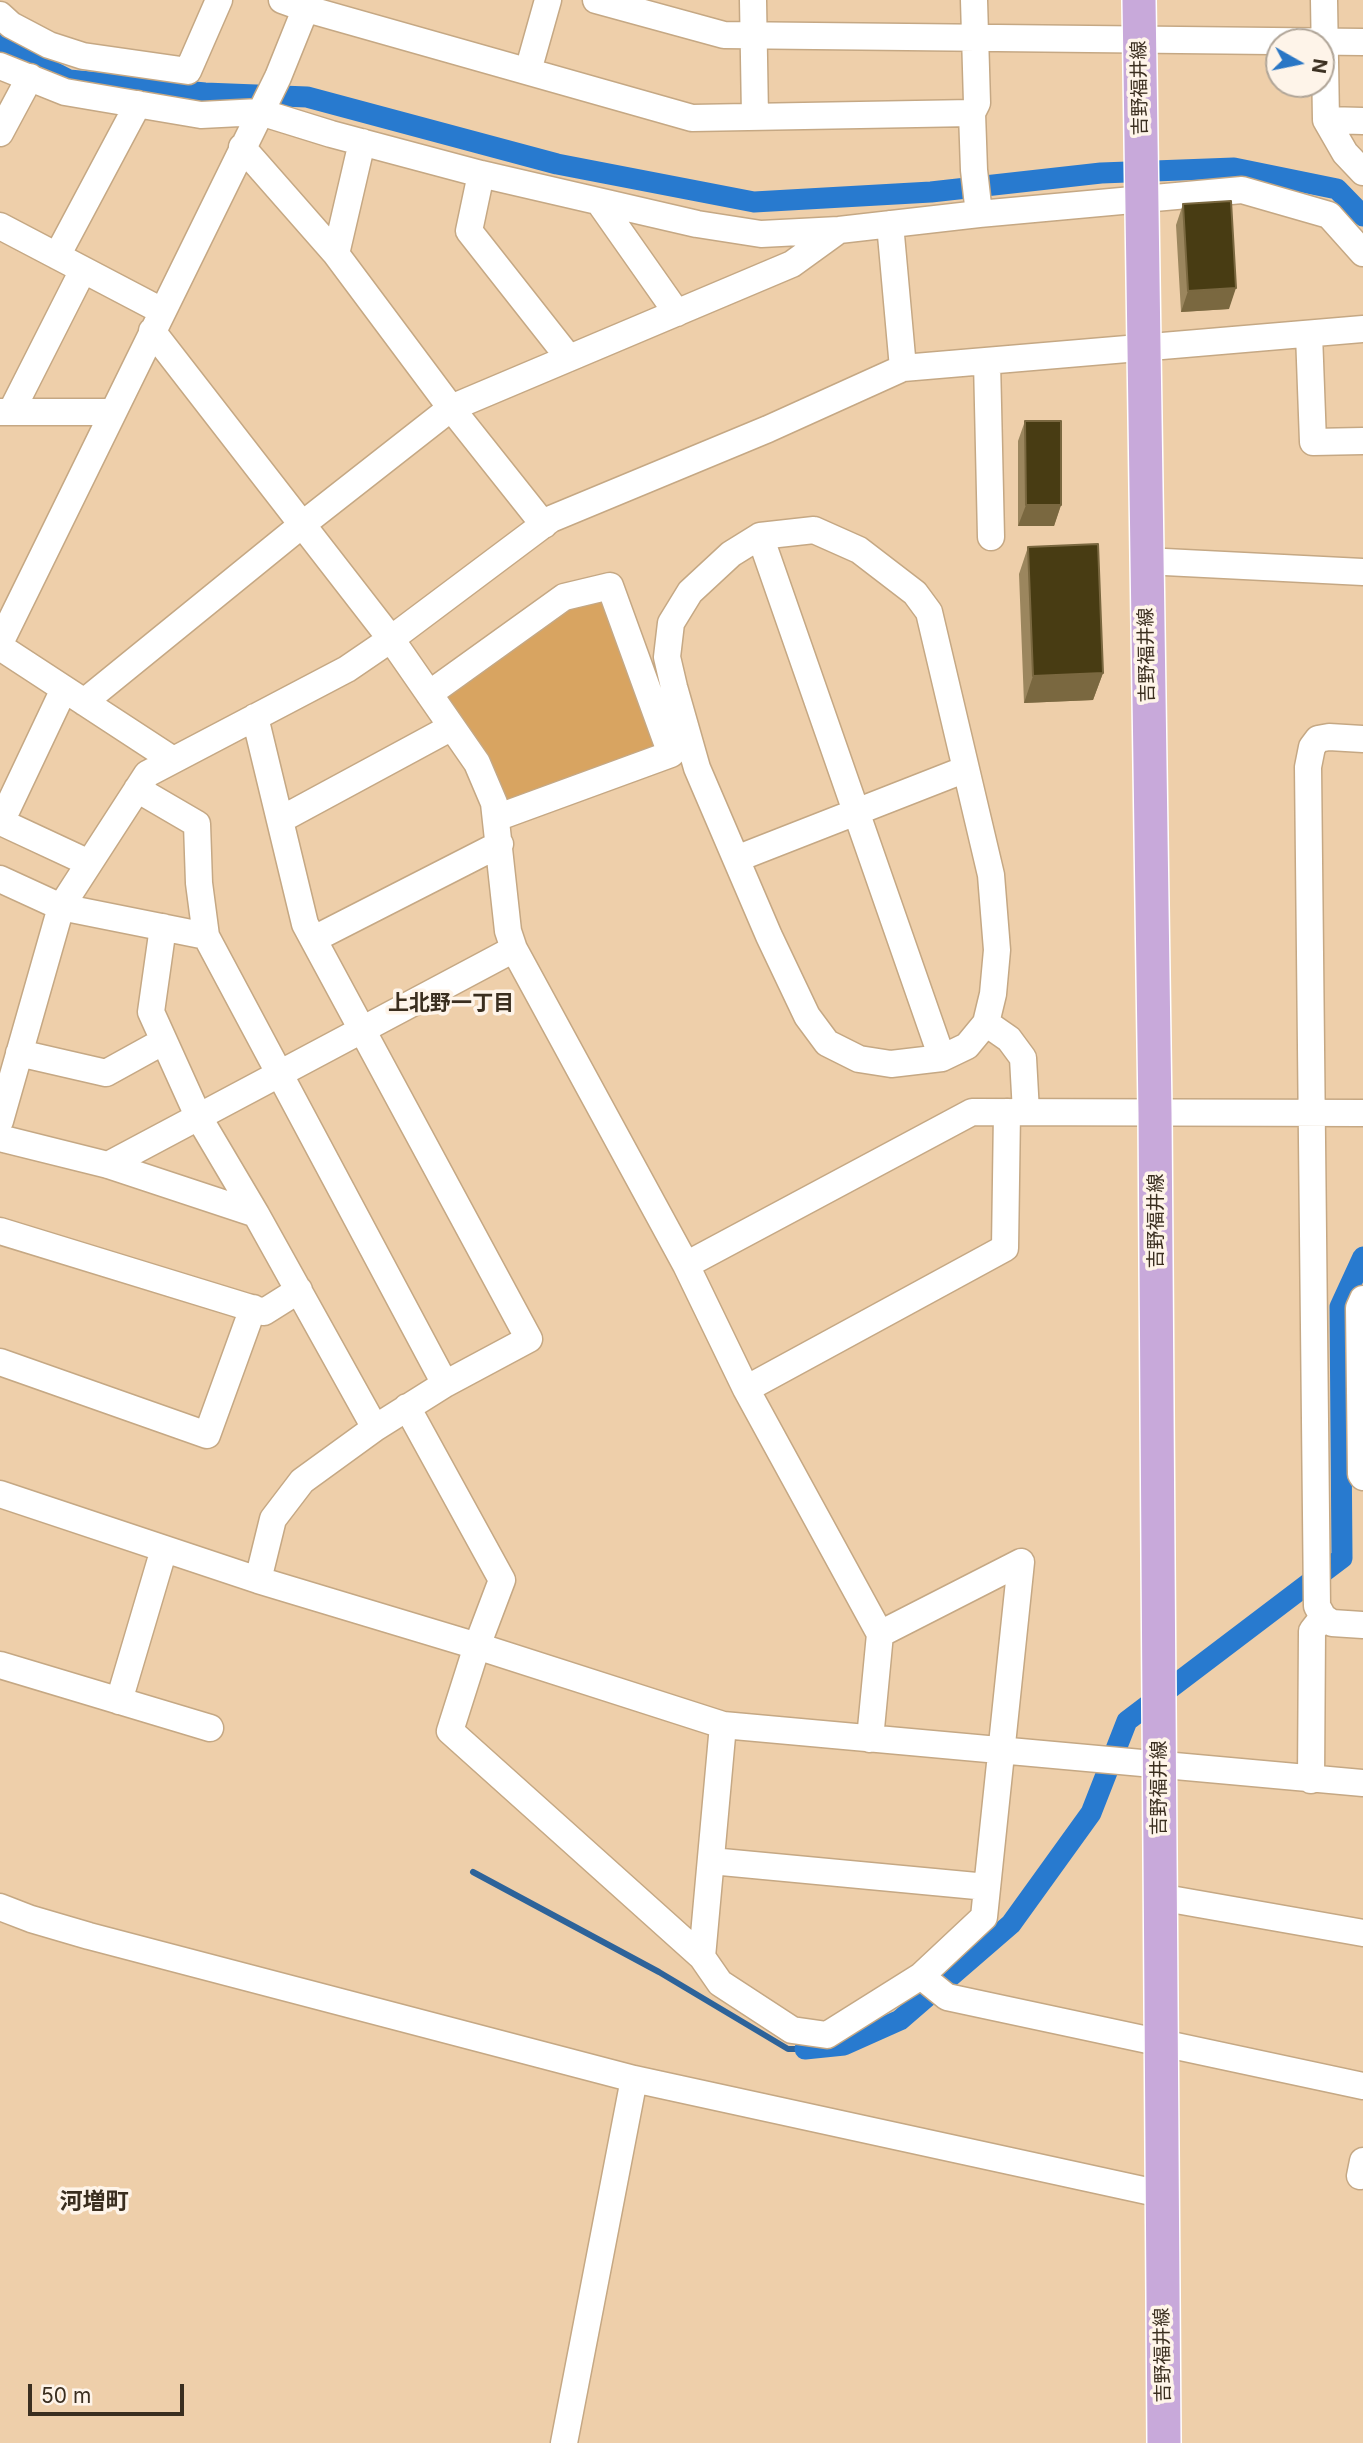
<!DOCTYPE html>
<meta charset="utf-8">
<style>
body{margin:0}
#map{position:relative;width:1363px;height:2443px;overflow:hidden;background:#eecfaa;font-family:Inter,sans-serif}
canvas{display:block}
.north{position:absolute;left:1265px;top:28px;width:70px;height:70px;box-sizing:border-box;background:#fef4e9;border:2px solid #b0a598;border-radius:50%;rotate:99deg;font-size:19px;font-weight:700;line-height:28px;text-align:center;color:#3a2e1f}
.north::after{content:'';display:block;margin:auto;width:24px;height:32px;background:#2976c5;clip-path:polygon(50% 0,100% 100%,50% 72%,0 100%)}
.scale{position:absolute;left:28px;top:2384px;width:156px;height:32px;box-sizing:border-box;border:4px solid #3a2e1f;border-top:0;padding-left:9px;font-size:21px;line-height:24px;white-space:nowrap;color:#3a2e1f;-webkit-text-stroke:5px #fef4e9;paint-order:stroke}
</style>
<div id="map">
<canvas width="1363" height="2443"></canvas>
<div class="north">N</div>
<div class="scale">50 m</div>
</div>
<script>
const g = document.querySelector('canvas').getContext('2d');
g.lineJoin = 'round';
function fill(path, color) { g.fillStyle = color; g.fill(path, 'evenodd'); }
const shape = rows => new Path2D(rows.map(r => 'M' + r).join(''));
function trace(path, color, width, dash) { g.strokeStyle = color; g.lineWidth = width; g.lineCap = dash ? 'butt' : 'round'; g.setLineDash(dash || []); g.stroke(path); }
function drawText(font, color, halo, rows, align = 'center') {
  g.font = font + ' Inter,"Noto Sans JP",sans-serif'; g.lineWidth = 7; g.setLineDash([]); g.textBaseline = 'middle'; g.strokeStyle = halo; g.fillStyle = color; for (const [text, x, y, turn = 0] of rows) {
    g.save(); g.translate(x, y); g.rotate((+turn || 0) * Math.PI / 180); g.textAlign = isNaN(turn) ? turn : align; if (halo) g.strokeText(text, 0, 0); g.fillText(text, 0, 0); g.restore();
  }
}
const green = shape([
 [610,586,663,757,496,818,429,694,555,603]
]);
const stream = shape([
 [473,1872,659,1972,788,2049,805,2049]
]);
const canal = shape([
 [0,44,69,80,205,93,307,97,557,164,754,202,931,192,1101,173,1234,168,1337,189,1363,216],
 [805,2049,844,2045,900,2020,1011,1924,1091,1813,1127,1721,1342,1558,1340,1307,1363,1257]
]);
const minor = shape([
 [282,0,307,9,692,118,972,113,974,170,979,214],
 [596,0,724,35,1363,42],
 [753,0,755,116],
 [1324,0,1326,120,1345,153,1363,172],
 [0,15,11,25,49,45,83,56,188,71,219,0],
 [0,66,65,92,201,115,260,112,331,134,481,174,697,224,761,234,839,230,979,214,1242,190,1329,215,1363,253],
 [528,71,548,0],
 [972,113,977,103,974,0],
 [1326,120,1363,121],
 [0,133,30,77],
 [362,142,336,254,451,408,544,525],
 [242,147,336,254],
 [481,174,469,231,569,358],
 [599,202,677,313],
 [890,224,903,368],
 [0,226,162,311],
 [57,256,138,104],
 [152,331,391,639,477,763,494,803,508,931,514,949,686,1265,746,1389,880,1634,870,1739],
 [1309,334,1313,442,1363,441],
 [987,361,991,537],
 [0,412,113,412],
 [11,412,83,270],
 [814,530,859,550,915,593,929,612,991,875,997,950,993,994,986,1023,967,1046,942,1058,891,1064,859,1059,827,1043,807,1016,769,936,697,768,674,687,667,657,671,623,690,592,731,554,760,536,814,530],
 [760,536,942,1058],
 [1145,561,1363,572],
 [0,643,278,77,309,0],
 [0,647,173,760],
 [64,689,1,822,89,863],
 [429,694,564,597,610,586,671,754,496,818],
 [84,702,303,524,451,408,792,264,839,230],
 [255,717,305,924,529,1339,445,1384],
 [1363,739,1329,737,1318,739,1312,747,1308,767,1317,1606,1323,1617,1332,1623,1363,1625],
 [137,789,197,824,199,883,206,936],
 [280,820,452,727],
 [736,859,966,769],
 [0,879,61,907,206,936,445,1384,375,1428,302,1481,273,1519,258,1580],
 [163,927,151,1012,198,1116,256,1214,375,1428],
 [314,939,500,844],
 [986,1023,1009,1039,1023,1058,1026,1112],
 [19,1053,106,1073,164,1041],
 [0,1121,61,907,147,774,347,669,391,639,551,519,768,429,903,368,1363,329],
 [0,1138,108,1165,256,1214],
 [108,1165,514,949],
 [0,1231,264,1312,299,1290],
 [686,1265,972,1112,1363,1113],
 [1363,1299,1359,1308,1361,1474,1363,1477],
 [0,1362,207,1435,253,1308],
 [746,1389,1005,1248,1007,1112],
 [407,1407,502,1580,477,1646,450,1731,702,1957,720,1983,792,2030,827,2035,921,1976,984,1917,1021,1562,880,1634],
 [0,1494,258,1580,477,1646,723,1725,1363,1783],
 [0,1665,210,1728],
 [119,1701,164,1549],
 [1311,1780,1312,1631,1323,1617],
 [711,1861,987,1887],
 [1159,1897,1363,1933],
 [0,1907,31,1919,89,1936,634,2079,1161,2194],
 [702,1957,723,1725],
 [921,1976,947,1997,1363,2086],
 [1360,2176,1363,2161],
 [564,2443,634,2079]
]);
const major = shape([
 [1139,0,1155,1112,1164,2443]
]);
const wall = shape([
 [1183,204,1229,309,1181,312,1176,225],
 [1025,421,1061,505,1054,526,1018,526,1018,441],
 [1028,547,1103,673,1093,700,1024,703,1019,574]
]);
const shadedWall = shape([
 [1236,288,1229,309,1181,312,1188,291],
 [1026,505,1061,505,1054,526,1018,526],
 [1103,673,1093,700,1024,703,1033,676]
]);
const building = shape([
 [1231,201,1236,288,1188,291,1183,204,1231,201],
 [1025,421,1061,421,1061,505,1026,505,1025,421],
 [1098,544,1103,673,1033,676,1028,547,1098,544]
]);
const streetNames = [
 ["吉野福井線",1140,88,-91],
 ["吉野福井線",1147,655,-91],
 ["吉野福井線",1156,1221,-90],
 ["吉野福井線",1159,1788,-90],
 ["吉野福井線",1163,2355,-91]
];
const neighbourhoodNames = [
 ["上北野一丁目",451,1004]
];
const quarterNames = [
 ["河増町",94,2202]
];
fill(green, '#d8a461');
trace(stream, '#2d639a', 6);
trace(canal, '#287acf', 21);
trace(minor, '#c5a884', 29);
trace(major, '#fff', 36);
trace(minor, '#fff', 26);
trace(major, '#c8a9da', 33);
fill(wall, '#9b865e');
fill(shadedWall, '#7a6840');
fill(building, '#483c13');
trace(building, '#7a6840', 2);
drawText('19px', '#3a2e1f', '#fef4e9', streetNames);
drawText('bold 21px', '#3a2e1f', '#fef4e9', neighbourhoodNames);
drawText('bold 23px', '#3a2e1f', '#fef4e9', quarterNames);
</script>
